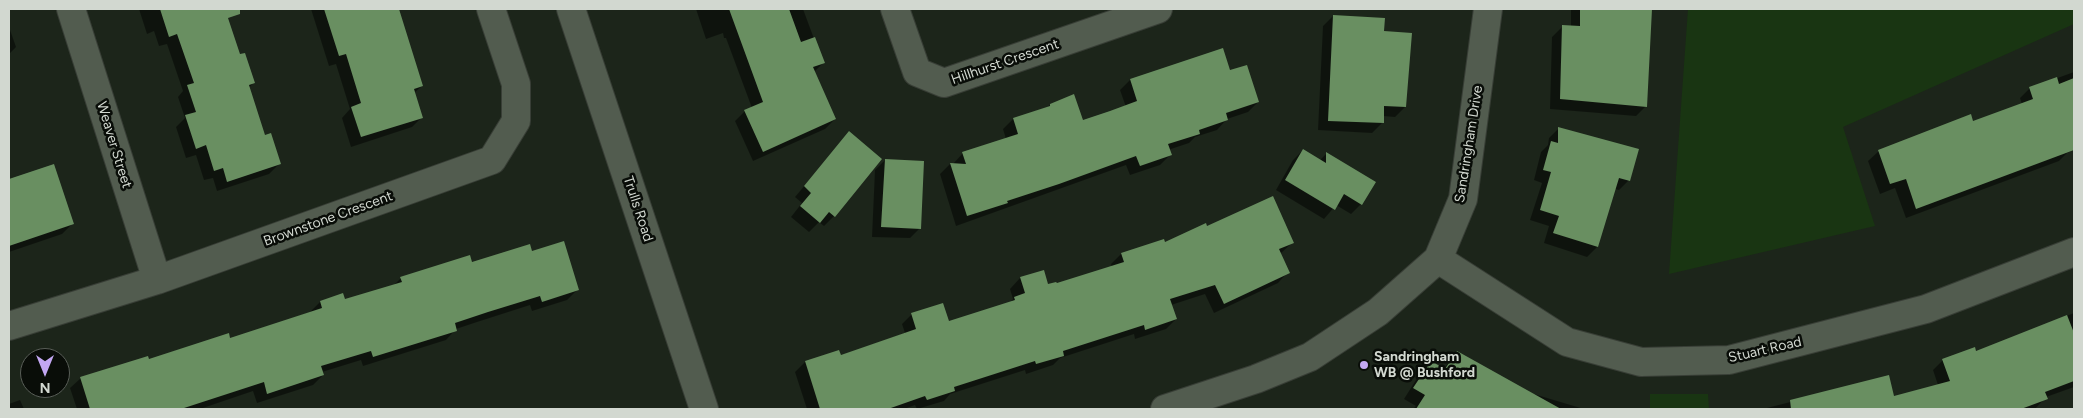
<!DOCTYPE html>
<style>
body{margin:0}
#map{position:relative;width:2083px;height:418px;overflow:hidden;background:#1c251a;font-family:Figtree,sans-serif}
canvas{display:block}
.frame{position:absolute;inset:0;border:10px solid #d2d8d0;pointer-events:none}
.north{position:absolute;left:20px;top:348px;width:50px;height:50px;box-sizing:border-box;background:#090d08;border:1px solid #595e58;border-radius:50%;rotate:180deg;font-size:14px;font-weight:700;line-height:20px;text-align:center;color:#d2d8d0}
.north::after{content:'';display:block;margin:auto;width:18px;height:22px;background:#c3a7f2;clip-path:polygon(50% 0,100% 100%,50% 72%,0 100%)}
</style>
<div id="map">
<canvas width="2083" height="418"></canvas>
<div class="frame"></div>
<div class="north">N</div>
</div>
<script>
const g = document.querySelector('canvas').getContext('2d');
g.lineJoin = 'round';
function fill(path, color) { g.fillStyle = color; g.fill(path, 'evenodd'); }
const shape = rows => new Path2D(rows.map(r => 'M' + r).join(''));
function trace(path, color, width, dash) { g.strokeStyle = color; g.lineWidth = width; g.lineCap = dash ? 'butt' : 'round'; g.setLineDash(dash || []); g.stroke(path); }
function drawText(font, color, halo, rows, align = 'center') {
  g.font = font + ' Figtree,sans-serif'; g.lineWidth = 5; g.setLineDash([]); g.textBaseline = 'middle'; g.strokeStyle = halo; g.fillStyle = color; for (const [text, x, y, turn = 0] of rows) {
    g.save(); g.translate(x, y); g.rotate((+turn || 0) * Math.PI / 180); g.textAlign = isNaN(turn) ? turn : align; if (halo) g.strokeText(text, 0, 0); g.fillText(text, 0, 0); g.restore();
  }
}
const green = shape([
 [1688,9,2074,9,2074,24,1843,127,1875,226,1669,274],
 [1650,394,1708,394,1709,409,1650,409]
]);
const shadow = shape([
 [139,9,215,9,253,83,249,88,264,136,279,164,269,174,217,191,213,178,204,180,196,155,186,158,176,127,185,118,178,97,183,91,167,44,159,46,154,31,147,34],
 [311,9,386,9,394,34,422,86,414,93,422,117,412,127,351,147,342,118,350,109,336,64,329,66],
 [696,9,803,9,823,63,814,72,835,119,825,129,753,161,735,121,745,111,752,108,726,38,724,38,723,33,706,39],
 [1571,9,1648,9,1646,106,1636,116,1550,109,1552,37,1562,27,1571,27],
 [1333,16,1383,32,1405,107,1395,117,1383,116,1382,123,1372,133,1318,130,1323,26],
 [9,27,16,47,9,54],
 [1222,50,1229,72,1258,102,1248,112,1227,119,1217,130,1195,137,1189,143,1168,150,1170,155,1160,165,1130,175,1126,165,956,226,940,174,950,164,953,164,963,153,1006,139,1003,129,1013,119,1047,108,1050,105,1083,121,1126,107,1120,90,1130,80],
 [2074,72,2074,150,2067,153,2059,161,1906,218,1895,188,1880,194,1868,161,1879,151,1972,122,2022,104,2020,98,2030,88],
 [1559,128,1629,180,1619,190,1615,189,1597,247,1587,257,1544,243,1549,226,1530,220,1542,183,1534,180,1541,152,1548,145,1549,138],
 [849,133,880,159,834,216,824,226,819,222,809,232,791,217,802,203,795,197],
 [1303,150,1320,160,1327,153,1361,204,1351,214,1336,205,1324,219,1276,190,1293,160],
 [885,160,920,228,910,238,872,237,875,170],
 [53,165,72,224,62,234,9,252,9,180],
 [1207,227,1293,242,1280,254,1288,272,1278,283,1214,313,1205,294,1171,305,1176,319,1166,329,1135,339,1134,334,1060,358,1053,365,1026,374,1025,370,950,394,944,401,917,409,915,405,904,409,807,409,795,372,805,362,839,352,840,356,905,333,902,324,912,314,948,322,1010,303,1013,299,1010,289,1020,278,1043,271,1047,286,1056,285,1112,267,1111,264,1121,254,1164,244],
 [531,253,578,289,567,300,532,311,530,305,477,322,456,329,446,340,363,366,361,360,322,372,323,375,313,385,257,403,253,391,200,409,77,409,70,388,81,378,230,339,310,312,320,302,344,301,392,287,401,278],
 [2074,313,2074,387,2046,397,2035,409,1763,409,1888,377,1893,397,1938,385,1933,370,1943,360,1975,352],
 [1457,353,1527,392,1584,409,1413,409,1416,406,1404,399,1421,372,1431,362,1442,370],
 [20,400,24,409,9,409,9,404]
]);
const building = shape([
 [160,9,240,9,240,14,228,18,240,54,245,53,255,83,249,85,265,135,271,133,281,164,227,182,223,168,214,171,206,145,196,149,185,115,196,112,187,85,194,83,177,34,169,37],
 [324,9,399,9,423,86,414,89,423,118,361,137,351,107,361,103,346,54,339,56],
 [729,9,789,9,801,42,815,37,825,63,813,67,836,119,763,152,744,110,763,102],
 [1580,9,1652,9,1647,107,1560,99,1562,25,1580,26],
 [1333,15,1385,18,1384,31,1412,33,1406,107,1384,106,1384,123,1328,121],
 [1223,48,1230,70,1247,65,1259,102,1226,113,1228,120,1199,130,1200,134,1168,144,1172,155,1140,166,1136,156,1059,184,1007,201,1008,203,967,216,950,163,966,164,962,152,1018,134,1013,118,1050,106,1050,104,1074,94,1083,120,1110,111,1137,101,1130,79],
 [2057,77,2059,84,2074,78,2074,150,1916,209,1906,179,1890,184,1878,150,1971,114,1973,121,2033,99,2029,87],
 [1558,127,1639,149,1630,181,1619,178,1598,247,1553,233,1559,216,1540,210,1551,172,1543,170,1551,141,1558,143],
 [849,131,882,159,835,217,829,212,820,223,800,206,811,193,804,186],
 [1303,149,1326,163,1326,152,1376,182,1362,205,1344,194,1335,210,1285,180],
 [885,159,924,161,921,229,881,227],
 [54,164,74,224,9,246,9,179],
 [1273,196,1294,243,1279,249,1290,273,1224,304,1215,285,1170,299,1177,319,1145,330,1144,325,1063,351,1064,356,1036,364,1035,361,954,387,955,391,927,400,925,396,888,409,820,409,805,361,839,350,841,355,916,329,911,313,943,303,949,321,1015,300,1014,297,1025,293,1020,277,1044,270,1048,284,1056,282,1057,283,1124,262,1121,253,1164,239,1165,242,1206,223,1207,226],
 [564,241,579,290,542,302,540,296,488,312,455,323,457,331,373,357,371,351,321,366,324,375,267,394,264,382,181,409,90,409,80,377,148,356,149,359,229,333,230,338,322,308,320,301,343,293,345,299,402,282,400,277,470,255,472,262,530,244,532,251],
 [2067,315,2074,333,2074,381,2045,392,2048,399,2021,409,1791,409,1790,400,1889,375,1894,396,1950,381,1942,359,1975,347,1976,351],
 [1457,351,1561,409,1416,409,1425,395,1413,388,1431,361,1445,369]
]);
const minor = shape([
 [71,9,157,280],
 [571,9,704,409],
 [895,9,917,72,944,83,1158,9],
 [1438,259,1567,342,1641,362,1729,360,1926,309,2074,252],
 [9,326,157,280,492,160,516,121,516,84,491,9],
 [1165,409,1256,379,1310,357,1378,312,1438,259,1463,199,1488,9]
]);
const markers = [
 [1364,365,5,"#c3a7f2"]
];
const streetNames = [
 ["Hillhurst Crescent",1005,62,-19],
 ["Sandringham Drive",1469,144,-81],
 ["Weaver Street",114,145,73],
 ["Trulls Road",638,209,72],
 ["Brownstone Crescent",328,219,-20],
 ["Stuart Road",1765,350,-13]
];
const poiNames = [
 ["Sandringham",1374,357],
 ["WB @ Bushford",1374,373]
];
fill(green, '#193512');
fill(shadow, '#0007');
fill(building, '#698f61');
trace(minor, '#383e36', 30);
trace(minor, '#525c4f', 28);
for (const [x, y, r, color] of markers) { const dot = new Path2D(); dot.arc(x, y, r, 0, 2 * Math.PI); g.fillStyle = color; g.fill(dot); trace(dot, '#090d08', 2); }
drawText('14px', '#d2d8d0', '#090d08', streetNames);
drawText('bold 14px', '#d2d8d0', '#090d08', poiNames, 'left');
</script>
